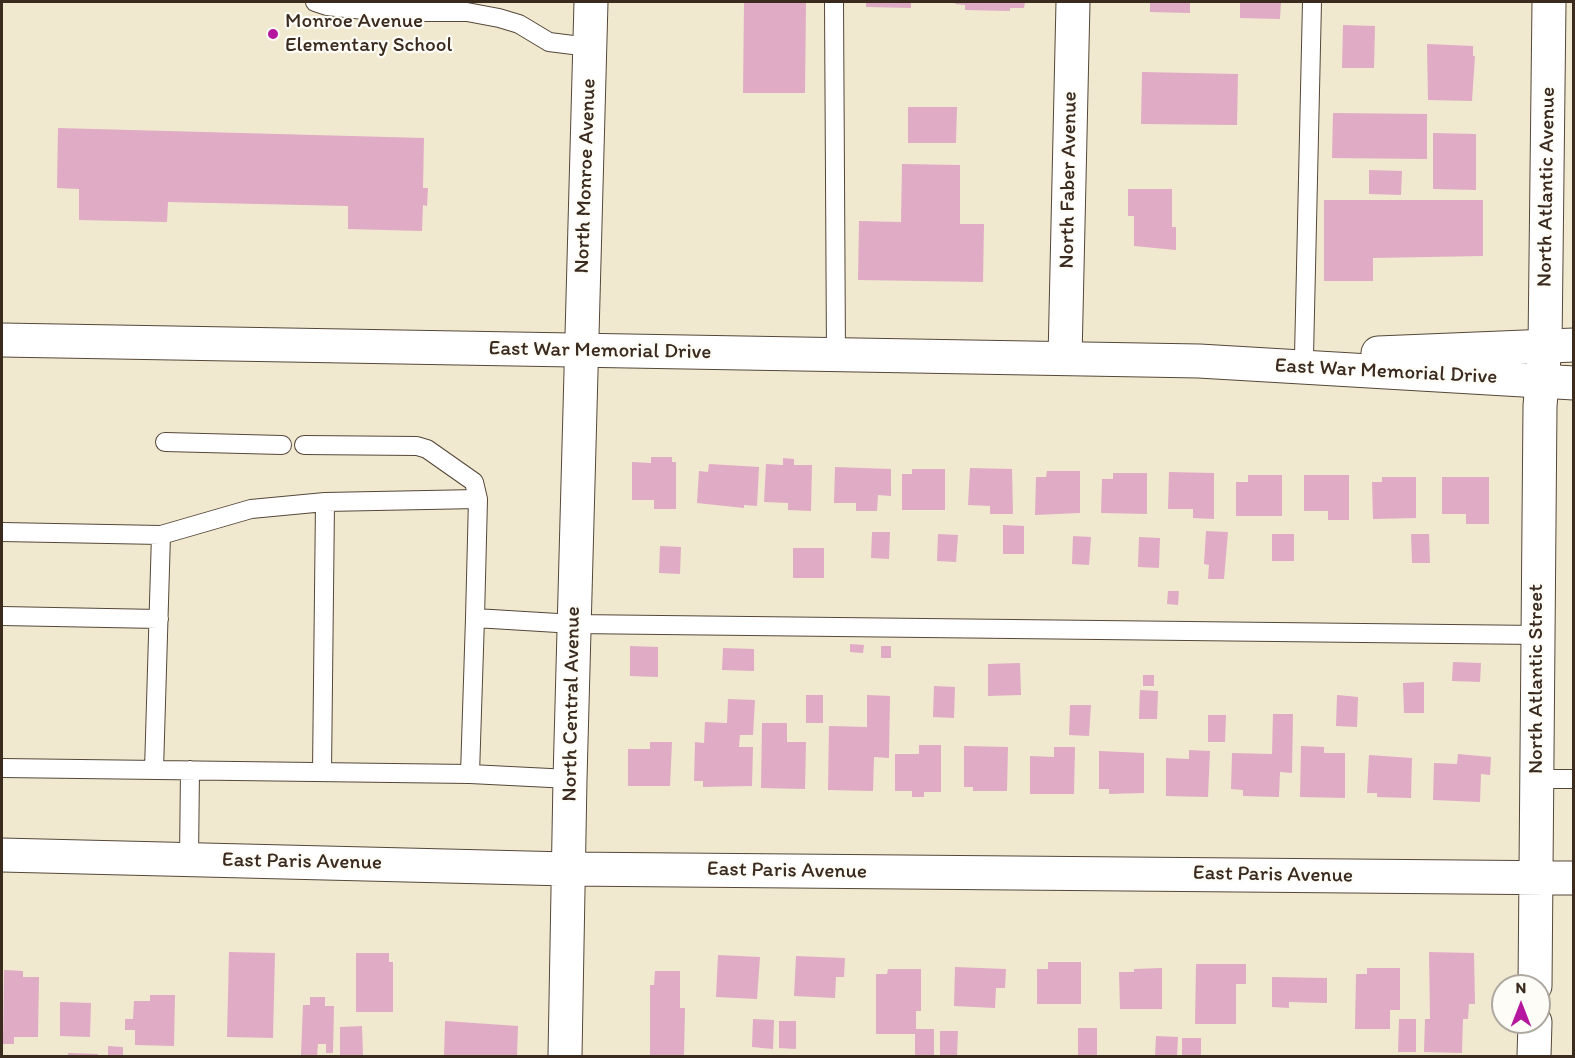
<!DOCTYPE html>
<style>
body{margin:0}
#map{position:relative;width:1575px;height:1058px;overflow:hidden;background:#f0e9d0;font-family:Itim,sans-serif}
canvas{display:block}
.frame{position:absolute;inset:0;border:3px solid #3b2a1e;pointer-events:none}
.north{position:absolute;left:1491px;top:974px;width:60px;height:60px;box-sizing:border-box;background:#fdfcf7;border:2px solid #afa8a0;border-radius:50%;rotate:0deg;font-size:16px;font-weight:700;line-height:24px;text-align:center;color:#3b2a1e}
.north::after{content:'';display:block;margin:auto;width:21px;height:27px;background:#b5179e;clip-path:polygon(50% 0,100% 100%,50% 72%,0 100%)}
</style>
<div id="map">
<canvas width="1575" height="1058"></canvas>
<div class="frame"></div>
<div class="north">N</div>
</div>
<script>
const g = document.querySelector('canvas').getContext('2d');
g.lineJoin = 'round';
function fill(path, color) { g.fillStyle = color; g.fill(path, 'evenodd'); }
const shape = rows => new Path2D(rows.map(r => 'M' + r).join(''));
function trace(path, color, width, dash) { g.strokeStyle = color; g.lineWidth = width; g.lineCap = dash ? 'butt' : 'round'; g.setLineDash(dash || []); g.stroke(path); }
function drawText(font, color, halo, rows, align = 'center') {
  g.font = font + ' Itim,sans-serif'; g.lineWidth = 4.5; g.setLineDash([]); g.textBaseline = 'middle'; g.strokeStyle = halo; g.fillStyle = color; for (const [text, x, y, turn = 0] of rows) {
    g.save(); g.translate(x, y); g.rotate((+turn || 0) * Math.PI / 180); g.textAlign = isNaN(turn) ? turn : align; if (halo) g.strokeText(text, 0, 0); g.fillText(text, 0, 0); g.restore();
  }
}
const building = shape([
 [744,2,806,2,805,93,743,93],
 [866,2,911,2,911,8,866,7],
 [956,2,1025,2,1024,8,1010,8,1010,11,965,10,965,5,955,4],
 [1150,2,1190,2,1190,13,1150,12],
 [1240,2,1281,2,1280,19,1240,18],
 [1343,25,1375,26,1374,68,1342,68],
 [1427,44,1473,46,1473,56,1475,56,1472,101,1428,100],
 [1142,72,1238,74,1237,125,1141,124],
 [908,107,957,107,956,143,908,143],
 [1333,113,1427,114,1427,159,1332,158],
 [58,128,424,138,423,188,428,188,427,206,423,205,422,231,348,229,348,206,168,202,167,222,79,220,79,189,57,188],
 [1433,133,1476,134,1476,190,1433,189],
 [902,164,960,165,960,224,984,224,983,282,858,280,859,221,901,222],
 [1369,170,1402,171,1401,195,1369,194],
 [1128,189,1172,189,1172,227,1176,227,1176,250,1134,246,1134,216,1128,216],
 [1324,200,1483,200,1483,256,1373,258,1373,281,1324,281],
 [651,457,672,457,672,462,676,462,676,509,654,509,654,500,632,500,632,462,651,463],
 [783,458,794,459,794,465,812,465,811,511,788,510,788,503,764,502,766,464,783,465],
 [709,464,759,467,757,506,744,505,744,508,697,503,699,471,708,472],
 [835,467,891,469,891,496,878,495,877,511,856,511,856,503,834,503],
 [970,468,1012,469,1013,514,990,514,990,506,968,505],
 [912,469,945,469,945,510,902,510,902,474,912,474],
 [1047,471,1080,471,1080,513,1035,515,1036,477,1046,477],
 [1169,472,1214,473,1214,519,1193,518,1193,509,1168,509],
 [1113,473,1147,473,1147,514,1101,513,1102,479,1113,479],
 [1248,475,1282,475,1282,516,1236,516,1236,482,1248,482],
 [1304,475,1349,475,1349,520,1328,520,1328,511,1304,511],
 [1382,477,1416,477,1416,518,1373,519,1372,482,1382,482],
 [1442,477,1489,477,1489,524,1466,524,1466,514,1442,514],
 [1003,525,1024,526,1024,554,1003,554],
 [1206,531,1228,532,1224,579,1208,579,1209,565,1204,564],
 [872,532,890,532,889,559,871,558],
 [938,534,958,535,956,562,937,561],
 [1272,534,1294,534,1294,561,1272,561],
 [1411,534,1429,534,1430,563,1412,563],
 [1073,536,1091,537,1089,565,1072,564],
 [1139,537,1160,538,1159,568,1138,567],
 [660,546,681,547,680,574,659,573],
 [793,548,824,548,824,578,793,578],
 [1168,591,1179,591,1178,605,1167,604],
 [850,644,864,645,863,653,850,652],
 [630,646,658,647,658,677,630,676],
 [881,646,891,646,891,658,881,658],
 [723,648,754,649,754,671,722,670],
 [1453,662,1481,663,1480,682,1452,681],
 [1020,663,1021,695,988,696,988,664],
 [1143,675,1154,675,1154,686,1143,686],
 [1424,682,1424,713,1404,713,1403,683],
 [934,686,955,687,954,718,933,717],
 [1140,690,1158,691,1157,719,1139,719],
 [806,695,823,695,823,723,806,723],
 [867,695,890,696,889,758,874,757,873,791,828,790,829,726,867,727],
 [1337,695,1358,697,1357,727,1336,726],
 [728,699,755,700,753,735,740,735,739,747,753,747,752,786,703,787,703,781,694,781,695,742,704,743,705,722,727,723],
 [1070,705,1091,705,1089,736,1069,735],
 [1273,714,1293,714,1292,773,1280,772,1279,797,1243,796,1243,790,1231,789,1232,753,1272,754],
 [1208,715,1226,715,1225,742,1208,742],
 [762,723,787,723,787,742,806,742,805,789,761,788],
 [650,742,672,742,670,786,628,786,628,749,650,749],
 [919,745,941,745,941,792,924,792,924,797,912,797,912,791,895,791,895,754,919,754],
 [964,746,1008,747,1007,791,973,791,973,787,964,787],
 [1301,746,1324,747,1324,753,1345,753,1345,798,1300,797],
 [1054,747,1075,747,1074,794,1030,794,1030,756,1054,757],
 [1189,750,1210,751,1208,797,1166,796,1166,758,1189,759],
 [1099,751,1144,753,1144,793,1109,794,1109,789,1099,789],
 [1458,754,1491,757,1490,775,1481,774,1480,802,1433,800,1434,763,1457,764],
 [1369,755,1412,758,1411,798,1377,797,1377,793,1367,793],
 [229,952,275,953,273,1038,227,1037],
 [1429,952,1474,953,1475,1004,1469,1004,1468,1019,1463,1019,1462,1053,1424,1052,1425,1019,1430,1019],
 [356,953,389,953,389,962,393,962,393,1012,356,1012],
 [718,955,760,957,757,999,716,997],
 [796,956,845,958,844,977,836,977,835,998,794,996],
 [1048,962,1081,962,1081,1004,1037,1004,1037,969,1048,969],
 [1196,964,1246,964,1246,984,1236,984,1236,1024,1195,1024],
 [955,967,1006,969,1005,988,996,988,995,1008,954,1006],
 [1162,968,1162,1009,1120,1009,1119,972,1134,972,1134,969],
 [1367,968,1400,968,1400,1010,1390,1010,1390,1029,1355,1029,1356,974,1367,974],
 [888,969,921,969,921,1011,916,1011,916,1029,934,1029,934,1056,915,1056,915,1034,876,1034,876,974,887,974],
 [4,970,23,971,23,977,39,977,38,1037,14,1037,14,1044,3,1044],
 [655,971,680,971,680,1008,685,1008,684,1056,650,1056,650,985,654,985],
 [1272,977,1327,978,1327,1003,1289,1002,1289,1008,1272,1007],
 [150,995,175,995,174,1046,135,1045,135,1030,125,1030,125,1019,133,1019,134,1001,150,1001],
 [310,997,325,997,325,1006,334,1006,333,1053,326,1053,326,1044,318,1044,317,1056,301,1055,303,1005,310,1005],
 [60,1002,91,1003,90,1037,60,1036],
 [753,1019,774,1020,773,1049,752,1047],
 [1399,1019,1416,1019,1416,1052,1398,1052],
 [445,1021,518,1026,517,1056,444,1056],
 [779,1021,796,1021,796,1049,779,1048],
 [362,1026,363,1056,340,1056,340,1027],
 [1078,1028,1097,1028,1097,1056,1078,1056],
 [940,1031,958,1031,957,1056,940,1056],
 [1156,1036,1178,1037,1177,1056,1155,1056],
 [1182,1038,1201,1038,1201,1056,1182,1056],
 [108,1046,123,1047,123,1056,108,1056],
 [68,1053,98,1054,98,1056,68,1056]
]);
const service = shape([
 [315,2,327,6,383,12,467,12,499,18,519,24,549,42,589,47],
 [834,2,836,355],
 [1304,356,1312,2],
 [165,442,282,445],
 [304,445,417,446,427,449,474,482,478,499,475,618],
 [325,502,478,499],
 [2,532,161,535,154,770],
 [161,535,251,509,325,502,322,772],
 [2,616,159,619],
 [2,768,470,774],
 [570,779,470,774,475,618,574,624,1538,635],
 [1537,779,1574,779],
 [189,860,190,770]
]);
const minor = shape([
 [1065,358,1073,2],
 [2,855,568,869,1574,878],
 [1535,986,1540,406,1545,346,1549,2],
 [565,1056,570,779,591,2],
 [1534,1056,1535,1022]
]);
const trunk = shape([
 [2,340,1199,361,1574,383],
 [1378,353,1574,345]
]);
const markers = [
 [273,34,6,"#b5179e"]
];
const poiNames = [
 ["Monroe Avenue",285,22],
 ["Elementary School",285,46]
];
const streetNames = [
 ["North Monroe Avenue",586,176,-88],
 ["North Faber Avenue",1069,180,-89],
 ["North Atlantic Avenue",1547,187,-89],
 ["East War Memorial Drive",600,351,1],
 ["East War Memorial Drive",1386,372,3],
 ["North Atlantic Street",1537,679,-90],
 ["North Central Avenue",572,704,-89],
 ["East Paris Avenue",302,862,1],
 ["East Paris Avenue",787,871,1],
 ["East Paris Avenue",1273,875,1]
];
fill(building, '#e0abc4');
trace(service, '#564739', 20);
trace(minor, '#564739', 35);
trace(trunk, '#564739', 35);
trace(service, '#fff', 18);
trace(minor, '#fff', 33);
trace(trunk, '#fff', 33);
for (const [x, y, r, color] of markers) { const dot = new Path2D(); dot.arc(x, y, r, 0, 2 * Math.PI); g.fillStyle = color; g.fill(dot); trace(dot, '#fdfcf7', 2); }
drawText('21px', '#3b2a1e', '#fdfcf7', poiNames, 'left');
drawText('21px', '#3b2a1e', '#fdfcf7', streetNames);
</script>
